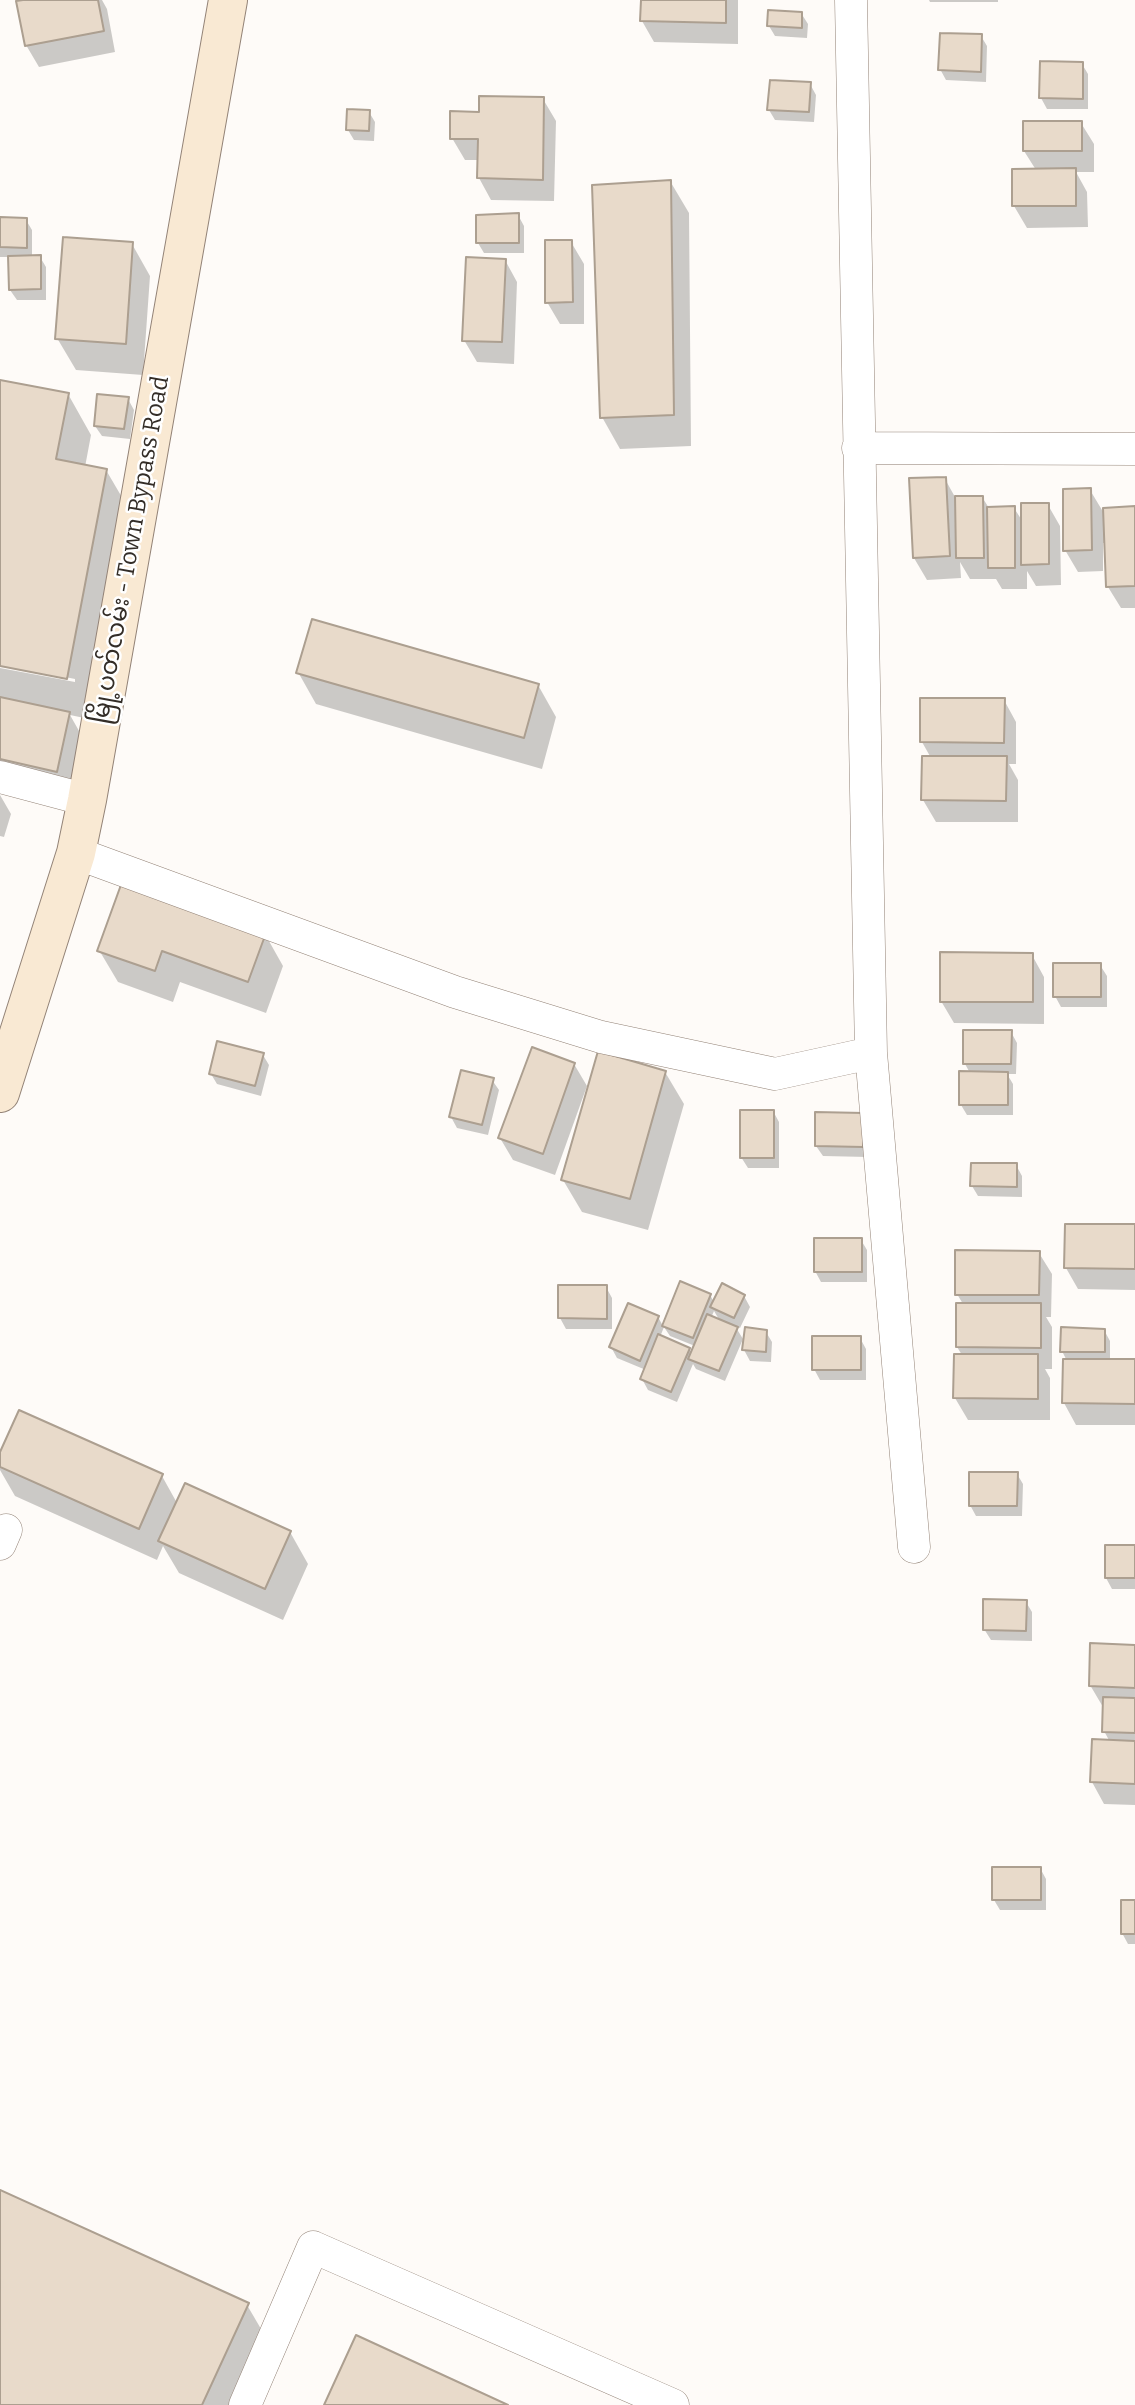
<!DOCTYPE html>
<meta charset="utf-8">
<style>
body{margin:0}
canvas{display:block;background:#fefbf8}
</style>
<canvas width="1135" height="2405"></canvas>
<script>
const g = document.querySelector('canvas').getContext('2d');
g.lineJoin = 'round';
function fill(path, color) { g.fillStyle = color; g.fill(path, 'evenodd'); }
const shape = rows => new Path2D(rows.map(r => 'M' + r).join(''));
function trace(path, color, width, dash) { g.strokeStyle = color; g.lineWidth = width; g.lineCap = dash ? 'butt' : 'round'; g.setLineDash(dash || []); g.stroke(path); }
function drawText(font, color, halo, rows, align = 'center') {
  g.font = font + ' Bitter,"Noto Sans Myanmar",serif'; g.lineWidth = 5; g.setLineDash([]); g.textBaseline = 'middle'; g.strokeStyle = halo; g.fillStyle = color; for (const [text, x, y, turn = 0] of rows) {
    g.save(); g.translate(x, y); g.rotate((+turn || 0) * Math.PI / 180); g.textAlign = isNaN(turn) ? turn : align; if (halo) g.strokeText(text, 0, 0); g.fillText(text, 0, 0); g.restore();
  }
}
const shadow = shape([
 [31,0,102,0,107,9,115,52,39,67,26,45],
 [642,0,738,0,738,44,654,42,642,21],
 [929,0,998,0,998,2,930,2],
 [801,13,808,24,807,38,775,36,769,26],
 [981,36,987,46,986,82,946,80,940,69],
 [1082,64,1088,74,1088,109,1047,109,1041,98],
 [810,84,816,95,814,122,775,120,769,110],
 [543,99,556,121,554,201,491,200,479,178,479,160,465,160,452,138,481,114],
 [369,112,375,122,374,141,354,140,348,130],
 [1081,123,1094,144,1094,172,1076,172,1087,192,1088,227,1027,228,1014,206,1036,170,1024,151],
 [670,181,689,213,691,446,620,449,602,417],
 [518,215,524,226,524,253,484,253,478,243],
 [0,219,26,220,32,230,32,257,40,257,46,267,46,300,17,300,10,290,10,257,0,257],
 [571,242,584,264,584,324,560,324,547,302],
 [132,244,150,276,143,375,76,370,57,338],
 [505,260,517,282,514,364,477,362,464,340],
 [0,382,68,394,91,435,85,467,106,470,130,511,89,719,70,715,87,745,75,803,0,787,0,668,75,682,75,679,0,664],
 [128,399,134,410,130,439,102,436,95,426],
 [945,479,955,497,982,497,989,508,1014,508,1023,522,1048,505,1060,526,1061,585,1036,586,1027,571,1027,589,1002,589,996,579,970,579,960,562,961,578,927,580,914,558],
 [1090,490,1105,515,1135,508,1135,608,1121,608,1108,587,1106,543,1103,543,1103,571,1078,572,1065,550],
 [298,672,538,685,556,717,542,769,316,704],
 [1004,700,1016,722,1016,764,1009,764,1018,780,1018,822,936,822,923,800,931,758,922,742],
 [0,795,11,814,4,837,0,836],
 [265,934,283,966,266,1013,180,982,173,1002,118,982,99,950],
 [1032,955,1044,977,1044,1024,954,1023,941,1001],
 [1100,965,1107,976,1107,1007,1061,1007,1055,996],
 [1011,1032,1017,1043,1016,1074,1007,1074,1013,1084,1013,1115,967,1115,961,1105,970,1073,965,1064],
 [263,1055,269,1065,261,1096,217,1084,211,1074],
 [574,1064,587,1086,555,1175,513,1160,500,1138],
 [665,1072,684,1104,648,1230,582,1212,563,1180],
 [492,1080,499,1090,488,1135,457,1128,451,1117],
 [773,1111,779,1122,779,1168,748,1168,741,1157],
 [863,1115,868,1157,823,1156,816,1146],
 [1016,1165,1022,1176,1022,1197,978,1196,972,1186],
 [1135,1226,1135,1290,1078,1289,1066,1268],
 [861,1240,867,1250,867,1282,821,1282,815,1271],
 [1039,1253,1052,1274,1051,1317,1046,1317,1052,1327,1052,1369,1045,1369,1050,1378,1050,1420,968,1420,955,1398,962,1355,957,1347,963,1304,957,1294],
 [606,1287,612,1298,612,1329,566,1329,560,1318],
 [710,1295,714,1302,744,1296,750,1307,740,1328,735,1326,743,1339,725,1381,696,1369,693,1364,677,1402,648,1390,642,1379,646,1370,617,1358,611,1347,658,1317,663,1326],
 [714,1311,720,1321,711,1318],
 [664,1327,670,1336,695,1346,692,1355,689,1349,660,1337],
 [1104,1330,1110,1341,1110,1361,1135,1361,1135,1425,1076,1425,1064,1403,1067,1361,1062,1351],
 [766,1332,772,1342,771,1362,750,1361,744,1350],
 [860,1338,866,1349,866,1380,820,1380,814,1369],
 [0,1456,162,1476,177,1503,290,1532,308,1564,283,1620,179,1573,163,1546,157,1560,15,1496,0,1470],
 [1017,1474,1023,1484,1022,1516,976,1516,970,1505],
 [1135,1546,1135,1589,1112,1589,1106,1578],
 [1026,1602,1032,1612,1032,1641,991,1640,984,1629],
 [1135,1646,1135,1805,1104,1804,1092,1782,1110,1742,1104,1731,1103,1707,1090,1685],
 [1040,1868,1046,1879,1046,1910,1000,1910,994,1900],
 [1135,1902,1135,1944,1128,1944,1122,1933],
 [0,2192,247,2305,271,2346,244,2405,0,2405]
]);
const building = shape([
 [23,0,98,0,104,31,25,46,16,1,23,0],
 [641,0,726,0,726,23,640,21,641,0],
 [768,10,802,12,802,28,767,26,768,10],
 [940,33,982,34,981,72,938,70,940,33],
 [1040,61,1083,62,1083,99,1039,98,1040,61],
 [770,80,811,82,809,112,767,110,770,80],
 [479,96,544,97,543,180,477,178,478,139,450,139,450,111,479,112,479,96],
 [347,109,370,110,369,131,346,130,347,109],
 [1023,121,1082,121,1082,151,1023,151,1023,121],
 [1076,168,1076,206,1012,206,1012,169,1076,168],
 [671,180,674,415,600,418,592,185,671,180],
 [519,213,519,243,476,243,476,215,519,213],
 [0,217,27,218,27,248,0,247,0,217],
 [63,237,133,242,126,344,55,339,63,237],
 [545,240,572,240,573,302,545,303,545,240],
 [41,255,41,289,9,290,8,256,41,255],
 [466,257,506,259,502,342,462,341,466,257],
 [0,380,69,393,56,459,107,469,67,679,0,666,0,380],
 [97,394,129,397,124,429,94,426,97,394],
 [946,477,950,556,913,558,909,478,946,477],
 [1091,488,1092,550,1063,551,1063,489,1091,488],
 [955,496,983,496,984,558,956,558,955,496],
 [1021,503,1049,503,1049,564,1021,565,1021,503],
 [1015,506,1015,568,988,568,987,507,1015,506],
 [1135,506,1135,586,1106,587,1103,508,1135,506],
 [312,619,539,684,524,738,296,673,312,619],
 [0,697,70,712,57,772,0,759,0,697],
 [920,698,1005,698,1004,743,920,742,920,698],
 [922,756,1007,756,1006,801,921,800,922,756],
 [122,882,266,933,248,982,162,951,155,971,97,951,122,882],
 [940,952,1033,953,1033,1002,940,1002,940,952],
 [1053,963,1101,963,1101,997,1053,997,1053,963],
 [963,1030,1012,1030,1011,1064,963,1064,963,1030],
 [217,1041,264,1053,255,1086,209,1074,217,1041],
 [532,1047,575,1063,543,1154,498,1138,532,1047],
 [598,1051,666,1071,630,1199,561,1180,598,1051],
 [461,1070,494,1078,482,1125,449,1117,461,1070],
 [959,1071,1008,1072,1008,1105,959,1105,959,1071],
 [740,1110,774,1110,774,1158,740,1158,740,1110],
 [815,1112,864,1113,863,1147,815,1146,815,1112],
 [971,1163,1017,1163,1017,1187,970,1186,971,1163],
 [1065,1224,1135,1224,1135,1269,1064,1268,1065,1224],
 [814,1238,862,1238,862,1272,814,1272,814,1238],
 [955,1250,1040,1251,1039,1295,955,1295,955,1250],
 [680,1281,711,1294,693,1338,662,1326,680,1281],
 [722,1283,745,1295,734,1318,710,1307,722,1283],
 [558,1285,607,1285,607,1319,558,1318,558,1285],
 [628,1303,659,1316,640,1361,609,1347,628,1303],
 [956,1303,1041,1303,1041,1348,956,1347,956,1303],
 [707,1314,738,1327,719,1371,688,1359,707,1314],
 [745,1327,767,1330,766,1352,742,1350,745,1327],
 [1061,1327,1105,1329,1105,1352,1060,1352,1061,1327],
 [658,1334,690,1348,671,1392,640,1379,658,1334],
 [812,1336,861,1336,861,1370,812,1370,812,1336],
 [954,1354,1038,1354,1038,1399,953,1398,954,1354],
 [1063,1359,1135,1359,1135,1404,1062,1403,1063,1359],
 [19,1410,163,1474,139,1529,0,1467,0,1452,19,1410],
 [969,1472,1018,1472,1017,1506,969,1506,969,1472],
 [185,1483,291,1531,265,1589,158,1541,185,1483],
 [1105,1545,1135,1545,1135,1578,1105,1578,1105,1545],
 [983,1599,1027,1600,1026,1631,983,1630,983,1599],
 [1090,1643,1135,1645,1135,1688,1089,1686,1090,1643],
 [1103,1697,1135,1698,1135,1733,1102,1732,1103,1697],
 [1092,1739,1135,1741,1135,1784,1090,1782,1092,1739],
 [992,1867,1041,1867,1041,1900,992,1900,992,1867],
 [1121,1900,1135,1900,1135,1934,1121,1934,1121,1900],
 [0,2190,249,2303,202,2405,0,2405,0,2190],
 [356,2335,508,2405,324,2405,356,2335]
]);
const minor = shape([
 [851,0,871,1053,914,1547],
 [858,448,1135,449],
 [0,777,87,800],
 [76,853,455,992,601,1037,775,1074,871,1053],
 [0,1544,6,1530],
 [245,2405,313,2247,673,2405]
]);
const secondary = shape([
 [0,1093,76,853,87,800,228,0]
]);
const streetNames = [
 ["မြို့ပတ်လမ်း - Town Bypass Road",131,550,-80]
];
fill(shadow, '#0003');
fill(building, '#e8daca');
trace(building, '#ac9f90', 2);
trace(minor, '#938377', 33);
trace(secondary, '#938377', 40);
trace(minor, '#fff', 32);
trace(secondary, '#f9e9d3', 38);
drawText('24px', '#332d27', '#fff', streetNames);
</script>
